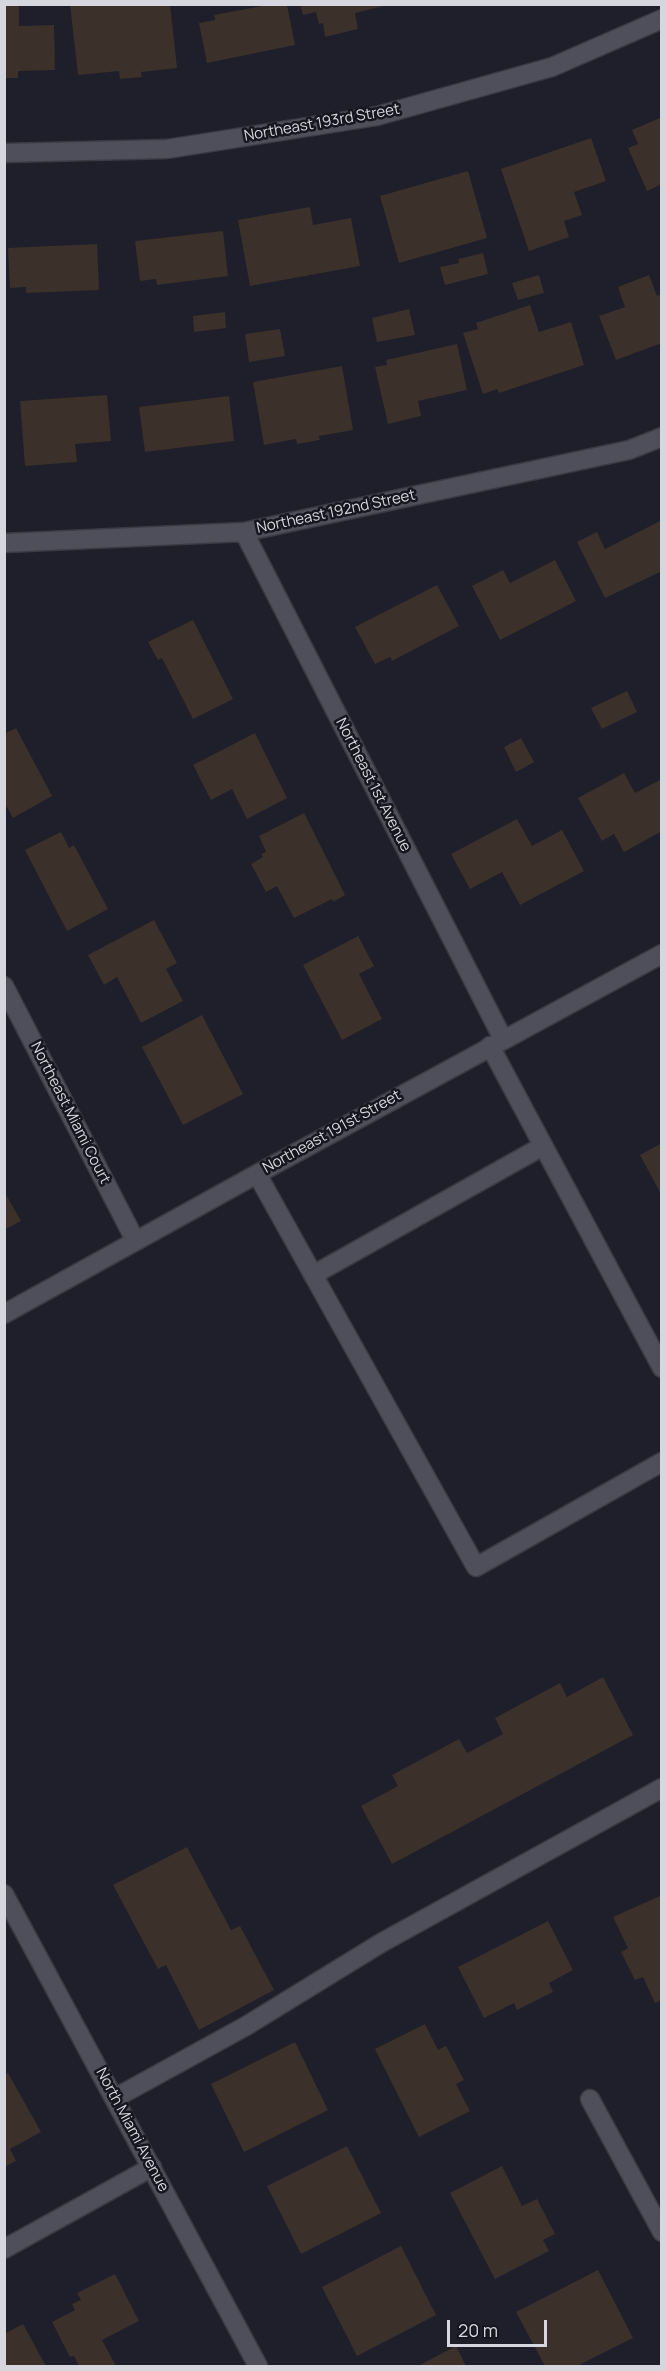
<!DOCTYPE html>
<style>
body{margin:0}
#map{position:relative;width:666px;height:2371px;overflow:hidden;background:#1e1f2a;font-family:Manrope,sans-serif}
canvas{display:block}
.frame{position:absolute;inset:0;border:6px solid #d6d7de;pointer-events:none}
.scale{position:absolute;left:447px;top:2320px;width:100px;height:27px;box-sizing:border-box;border:3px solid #d6d7de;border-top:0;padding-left:8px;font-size:18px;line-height:21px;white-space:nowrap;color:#d6d7de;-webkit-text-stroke:4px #151620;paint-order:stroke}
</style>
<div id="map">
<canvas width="666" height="2371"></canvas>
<div class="frame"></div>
<div class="scale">20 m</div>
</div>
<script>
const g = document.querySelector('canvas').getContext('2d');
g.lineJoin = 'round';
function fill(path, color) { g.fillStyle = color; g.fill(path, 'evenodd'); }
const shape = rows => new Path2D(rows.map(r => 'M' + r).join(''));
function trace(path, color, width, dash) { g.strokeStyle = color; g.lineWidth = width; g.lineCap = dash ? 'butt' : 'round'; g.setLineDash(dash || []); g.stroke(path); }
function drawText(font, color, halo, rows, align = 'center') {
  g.font = font + ' Manrope,sans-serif'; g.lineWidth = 5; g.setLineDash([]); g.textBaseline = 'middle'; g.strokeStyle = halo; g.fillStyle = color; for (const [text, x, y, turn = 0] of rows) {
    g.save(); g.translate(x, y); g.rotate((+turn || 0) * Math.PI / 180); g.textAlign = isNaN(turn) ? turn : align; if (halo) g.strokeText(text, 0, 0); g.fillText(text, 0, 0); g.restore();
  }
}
const building = shape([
 [70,4,170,4,177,68,141,72,142,77,120,79,119,71,78,75],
 [300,4,388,4,388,5,355,13,358,29,325,37,323,23,319,24,316,12,303,15],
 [267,5,287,5,295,45,207,63,199,23,215,20,214,15],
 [4,6,19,6,19,26,54,25,55,70,18,71,18,78,4,78],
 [662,117,662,184,647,191,628,148,638,144,632,130],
 [591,138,606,181,574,192,582,215,564,221,569,237,529,251,501,169],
 [468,171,487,238,399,263,380,196],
 [310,207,313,225,351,218,360,266,250,286,238,220],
 [223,231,228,276,157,285,156,279,140,281,135,241],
 [97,244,99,290,26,293,26,287,10,288,8,248],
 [483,253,488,274,445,285,440,267,459,263,458,259],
 [539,275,544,293,518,300,512,283],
 [649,275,657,296,662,294,662,343,616,360,599,316,625,307,618,287],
 [530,305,539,332,571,322,584,365,499,393,497,389,483,394,463,333,478,329,476,323],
 [409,309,415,335,377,342,372,318],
 [225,312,226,328,194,332,193,316],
 [280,329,285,356,249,362,245,334],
 [457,344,467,390,418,401,421,416,388,424,375,367,387,365,386,360],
 [342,366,353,430,319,436,320,440,297,444,296,439,264,445,253,382],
 [107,395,111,441,75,444,77,462,25,466,20,401],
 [229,396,234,441,145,452,139,407],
 [662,520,662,571,605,598,577,542,597,532,605,549],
 [555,560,576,601,500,640,472,586,503,570,510,583],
 [437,585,459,626,392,661,390,657,375,664,355,627],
 [193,620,233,699,193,719,162,658,158,660,148,642],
 [627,691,637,712,602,729,591,708],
 [16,728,52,796,13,818,4,802,4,734],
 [255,733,287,798,247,819,232,789,211,800,193,765],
 [521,738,534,762,516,772,504,747],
 [624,773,635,793,662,779,662,831,624,852,614,834,602,841,578,798],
 [304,813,345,895,333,902,332,899,294,918,277,886,266,892,251,864,263,857,261,854,266,852,259,836],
 [517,819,532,846,562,830,584,871,520,905,502,872,470,889,451,854],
 [61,832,69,848,74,845,108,909,67,931,25,850],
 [154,920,177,963,166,969,183,1001,141,1023,117,977,104,985,88,955],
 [358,936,374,966,359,974,382,1019,342,1040,303,965],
 [202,1015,243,1094,183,1125,142,1047],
 [662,1143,662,1196,640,1155],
 [4,1191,21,1221,4,1230],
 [603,1677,633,1735,392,1864,361,1806,398,1786,392,1775,459,1739,467,1753,503,1734,495,1718,560,1683,567,1697],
 [187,1847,231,1930,240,1926,274,1990,199,2030,166,1965,158,1969,113,1885],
 [662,1895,662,2000,655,2003,643,1977,635,1980,621,1952,628,1948,613,1917],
 [548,1921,573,1970,549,1983,553,1992,517,2010,514,2003,484,2018,458,1967],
 [425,2024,438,2050,446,2046,464,2080,456,2084,470,2111,419,2137,375,2049],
 [295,2042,328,2110,244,2152,211,2084],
 [8,2073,41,2132,10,2149,16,2161,4,2167,4,2075],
 [347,2146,381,2213,301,2254,267,2186],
 [502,2166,522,2206,537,2199,555,2234,543,2240,549,2251,495,2279,450,2193],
 [401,2246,436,2315,357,2356,322,2287],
 [598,2270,633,2338,577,2366,545,2366,516,2312],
 [115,2274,139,2321,102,2340,116,2366,79,2366,74,2356,70,2357,52,2322,75,2310,72,2304,81,2300,77,2293],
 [23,2324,46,2366,4,2366,4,2334],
 [456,2346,466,2366,418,2366]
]);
const minor = shape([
 [4,153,167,149,377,116,552,67,662,19],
 [244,532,503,1039],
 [4,543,244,532,629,450,662,437],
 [4,986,135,1240],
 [490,1046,662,1368],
 [257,1174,476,1567,662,1462],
 [313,1275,543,1146],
 [4,1314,257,1174,662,954],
 [4,1894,258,2366],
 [115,2098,246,2026,381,1943,662,1788],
 [590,2099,662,2232],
 [4,2249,152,2167]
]);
const streetNames = [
 ["Northeast 193rd Street",322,123,-10],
 ["Northeast 192nd Street",336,512,-12],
 ["Northeast 1st Avenue",373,785,63],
 ["Northeast Miami Court",70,1113,63],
 ["Northeast 191st Street",332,1132,-29],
 ["North Miami Avenue",132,2130,62]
];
fill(building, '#3b302a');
trace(minor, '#3a3a43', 21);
trace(minor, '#4e4f5b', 18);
drawText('15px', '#d6d7de', '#151620', streetNames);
</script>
